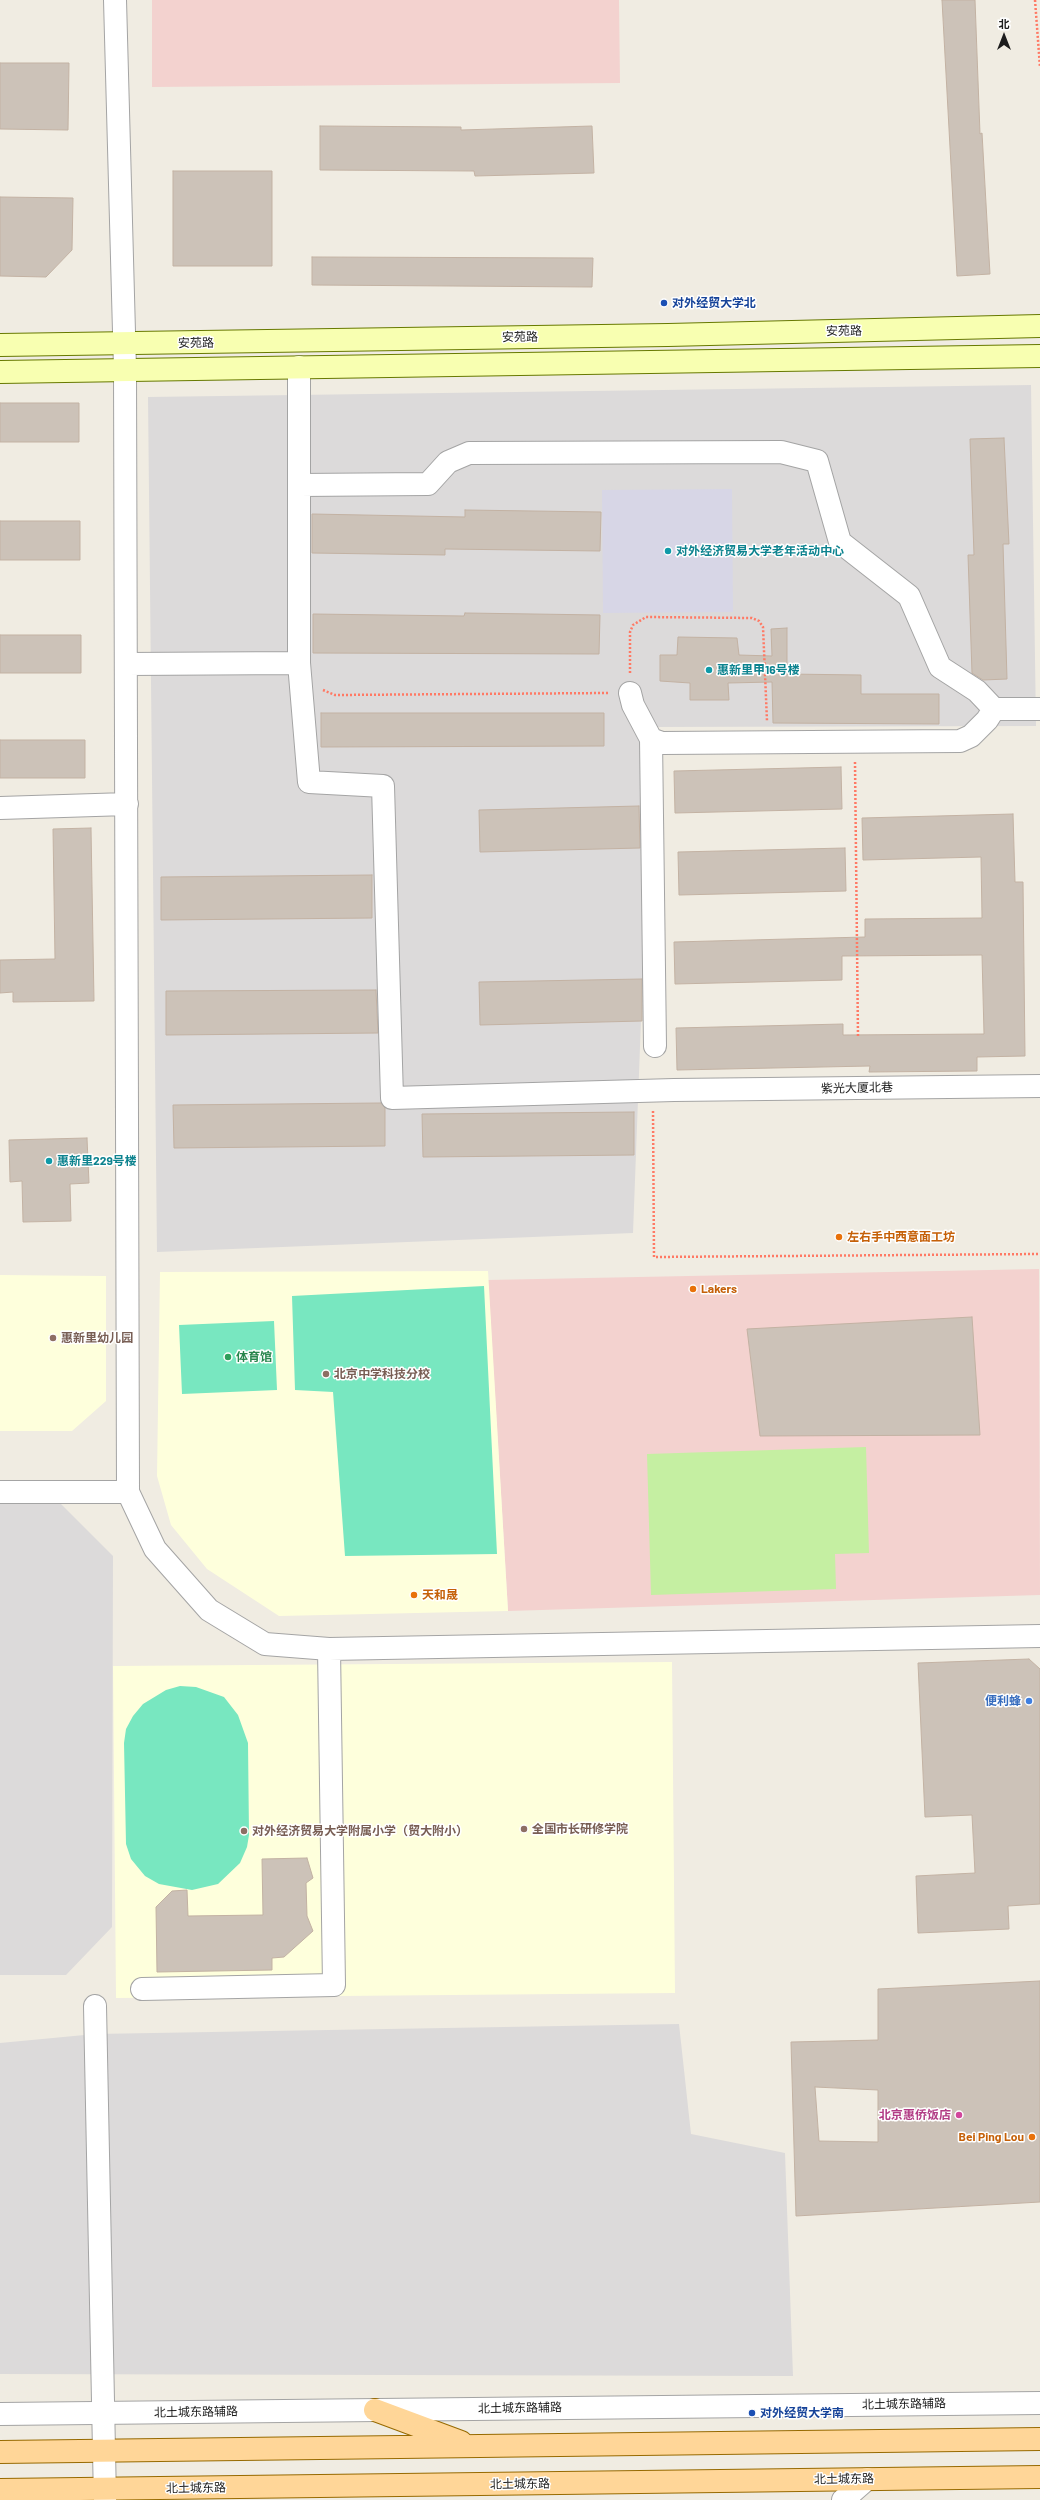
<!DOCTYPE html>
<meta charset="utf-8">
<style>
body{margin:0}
#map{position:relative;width:1040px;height:2500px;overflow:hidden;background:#f0ece2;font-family:Barlow,"Noto Sans SC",sans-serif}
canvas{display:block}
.north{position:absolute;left:984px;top:16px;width:40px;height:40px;-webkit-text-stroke:3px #fff;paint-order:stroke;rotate:0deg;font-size:11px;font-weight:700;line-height:16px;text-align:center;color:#1d1d1d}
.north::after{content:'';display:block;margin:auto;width:14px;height:18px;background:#1d1d1d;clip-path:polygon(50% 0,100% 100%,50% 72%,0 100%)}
</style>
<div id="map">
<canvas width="1040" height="2500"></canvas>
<div class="north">北</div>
</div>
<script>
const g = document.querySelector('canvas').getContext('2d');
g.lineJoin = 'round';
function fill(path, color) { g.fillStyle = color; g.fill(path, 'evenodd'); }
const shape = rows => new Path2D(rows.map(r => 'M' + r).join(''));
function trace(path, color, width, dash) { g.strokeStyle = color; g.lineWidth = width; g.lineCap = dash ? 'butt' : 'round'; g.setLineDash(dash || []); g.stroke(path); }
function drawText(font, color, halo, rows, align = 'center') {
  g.font = font + ' Barlow,"Noto Sans SC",sans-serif'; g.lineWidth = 3; g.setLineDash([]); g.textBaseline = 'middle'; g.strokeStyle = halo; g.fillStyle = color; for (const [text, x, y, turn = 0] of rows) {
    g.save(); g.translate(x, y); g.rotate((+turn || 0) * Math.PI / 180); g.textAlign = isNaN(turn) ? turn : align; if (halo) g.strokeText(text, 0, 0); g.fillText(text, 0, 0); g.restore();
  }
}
const residential = shape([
 [1031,385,1036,726,652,727,633,1233,157,1252,148,397],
 [0,1496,53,1496,113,1556,112,1927,66,1975,0,1975],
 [679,2024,691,2134,785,2153,793,2376,0,2374,0,2043,95,2034]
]);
const commercial = shape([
 [152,0,619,0,620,83,152,87],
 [1039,1269,1040,1595,508,1611,488,1280]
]);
const education = shape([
 [488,1271,508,1611,279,1616,207,1569,171,1525,157,1476,160,1272],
 [0,1275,106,1276,106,1401,72,1431,0,1431],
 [672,1662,675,1993,116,1998,113,1666]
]);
const grass = shape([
 [866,1447,869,1553,835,1554,836,1589,651,1595,647,1454]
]);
const pitch = shape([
 [484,1286,497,1554,345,1556,333,1392,295,1390,292,1296],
 [274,1321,277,1390,182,1394,179,1325],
 [180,1686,196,1687,224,1697,238,1715,248,1743,249,1835,247,1847,240,1863,218,1884,192,1890,159,1884,145,1876,131,1859,126,1844,124,1743,126,1729,133,1716,143,1704,166,1690]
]);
const plaza = shape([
 [732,489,733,612,603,613,602,490]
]);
const building = shape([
 [942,0,975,0,980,134,982,133,990,274,957,276,942,0],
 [0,63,69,63,68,130,0,129,0,63],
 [320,126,461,127,461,130,592,126,594,173,475,176,474,171,320,170,320,126],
 [173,171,272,171,272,266,173,266,173,171],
 [0,197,73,198,72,250,46,277,0,276,0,197],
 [312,257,593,258,592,287,312,285,312,257],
 [0,403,79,403,79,442,0,442,0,403],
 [1004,438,1009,544,1003,544,1007,679,983,680,972,673,968,555,974,555,970,439,1004,438],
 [465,510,601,512,600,551,445,549,445,555,312,553,312,514,465,517,465,510],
 [0,521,80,521,80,560,0,560,0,521],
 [465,613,600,615,599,654,313,653,313,614,464,616,465,613],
 [787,628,787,674,861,675,861,694,939,694,939,724,773,723,772,682,728,683,729,700,690,700,690,683,660,681,660,655,677,655,678,637,737,638,739,655,772,656,771,629,787,628],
 [0,635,81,635,81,673,0,673,0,635],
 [321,713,604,713,604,746,321,747,321,713],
 [0,740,85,740,85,778,0,778,0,740],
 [841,767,842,809,675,813,674,771,841,767],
 [639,806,640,848,480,852,479,810,639,806],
 [1013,814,1015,882,1023,882,1025,1056,977,1057,977,1071,869,1072,870,1066,677,1070,676,1028,843,1024,843,1035,984,1034,982,955,842,956,842,980,675,984,674,942,865,937,865,919,982,918,981,857,863,860,862,818,1013,814],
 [91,828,94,1001,13,1002,13,992,0,993,0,960,55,959,53,829,91,828],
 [845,848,846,891,679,895,678,852,845,848],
 [372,875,372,918,161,920,161,877,372,875],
 [642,979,642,1021,480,1025,479,982,642,979],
 [376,990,378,1033,166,1035,166,991,376,990],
 [381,1103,385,1108,385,1146,174,1148,173,1105,381,1103],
 [634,1112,634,1155,423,1157,422,1114,634,1112],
 [87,1138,89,1183,70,1184,71,1221,23,1222,22,1181,10,1182,9,1140,87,1138],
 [972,1317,980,1435,760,1436,747,1329,972,1317],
 [1029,1659,1040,1669,1040,1904,1008,1906,1009,1929,918,1933,916,1876,975,1873,972,1815,925,1817,918,1663,1029,1659],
 [307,1858,313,1878,306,1883,307,1916,313,1931,284,1957,272,1958,272,1970,157,1972,156,1907,172,1891,187,1890,188,1916,263,1915,262,1859,307,1858],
 [1040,1981,1040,2202,796,2216,791,2042,878,2040,878,1989,1040,1981],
 [815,2087,878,2090,878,2142,819,2141,815,2087]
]);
const path = shape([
 [1035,0,1040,67],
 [630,673,630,632,633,625,646,617,752,618,759,621,763,627,767,721],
 [323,690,335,695,609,693],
 [855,762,858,1037],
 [653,1111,654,1257,1040,1254]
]);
const minor = shape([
 [115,0,125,369,128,1492,155,1549,209,1610,265,1644,329,1649,1040,1636],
 [299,485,428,484,448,462,469,453,781,452,817,461,840,542,909,596,940,667,977,691,994,709],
 [299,663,309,782,383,786,392,1098,674,1090,1040,1086],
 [126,664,299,663,299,367],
 [630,693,633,705,651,739,662,743,960,741,971,736,987,720,994,709,1040,709],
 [651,739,655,1046],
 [0,808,127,804],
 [0,1492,128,1492],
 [142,1989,334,1985,329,1649],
 [95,2006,105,2500]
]);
const tertiary = shape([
 [0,2414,1040,2403],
 [843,2500,867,2479]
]);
const secondary = shape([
 [0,345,668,335,1040,326],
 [0,372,1040,356]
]);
const primary = shape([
 [375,2410,461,2442],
 [0,2452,1040,2439],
 [0,2490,1040,2477]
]);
const markers = [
 [664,303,4,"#1a4fb4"],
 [668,551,4,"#0f9aa8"],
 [709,670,4,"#0f9aa8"],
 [49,1161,4,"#0f9aa8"],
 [839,1237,4,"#e8710a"],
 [693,1289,4,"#e8710a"],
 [53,1338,4,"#8d6e63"],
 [228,1357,4,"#2e9e5b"],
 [326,1374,4,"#8d6e63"],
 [414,1595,4,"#e8710a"],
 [1029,1701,4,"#3f7fe0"],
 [524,1829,4,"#8d6e63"],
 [244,1831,4,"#8d6e63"],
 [959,2115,4,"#d1479c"],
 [1032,2137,4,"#e8710a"],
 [752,2413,4,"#1a4fb4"]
];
const transitNames = [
 ["对外经贸大学北",672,303],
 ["对外经贸大学南",760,2413]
];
const streetNames = [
 ["安苑路",844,331,-1],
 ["安苑路",520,337,-1],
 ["安苑路",196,343,-1],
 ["紫光大厦北巷",857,1088,-1],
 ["北土城东路辅路",904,2404,-1],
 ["北土城东路辅路",520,2408,-1],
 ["北土城东路辅路",196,2412,-1],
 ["北土城东路",844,2479,-1],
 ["北土城东路",520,2484,-1],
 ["北土城东路",196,2488,-1]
];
const cultureNames = [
 ["对外经济贸易大学老年活动中心",676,551],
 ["惠新里甲16号楼",717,670],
 ["惠新里229号楼",57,1161]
];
const foodNames = [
 ["左右手中西意面工坊",847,1237],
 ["Lakers",701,1289],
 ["天和晟",422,1595],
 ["Bei Ping Lou",1024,2137,"right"]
];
const educationNames = [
 ["惠新里幼儿园",61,1338],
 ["北京中学科技分校",334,1374],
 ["全国市长研修学院",532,1829],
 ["对外经济贸易大学附属小学（贸大附小）",252,1831]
];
const leisureNames = [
 ["体育馆",236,1357]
];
const shopNames = [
 ["便利蜂",1021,1701]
];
const hotelNames = [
 ["北京惠侨饭店",951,2115]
];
fill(residential, '#dcdada');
fill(commercial, '#f3d2cf');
fill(education, '#feffdc');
fill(grass, '#c5efa2');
fill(pitch, '#78e7c0');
fill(plaza, '#d7d6e6');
fill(building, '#ccc2b8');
trace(building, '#c3b2a3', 1);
trace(minor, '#a4a4a4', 24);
trace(tertiary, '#a4a4a4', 24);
trace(secondary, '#677900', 24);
trace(primary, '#976a00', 24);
trace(path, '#ff7964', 2.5, [2, 2]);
trace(minor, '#fff', 22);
trace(tertiary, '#fff', 22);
trace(secondary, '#f8ffb1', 22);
trace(primary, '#ffd698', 22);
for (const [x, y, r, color] of markers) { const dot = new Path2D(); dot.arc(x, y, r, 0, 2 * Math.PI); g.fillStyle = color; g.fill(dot); trace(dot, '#fff', 1.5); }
drawText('bold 12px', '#164399', '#fff', transitNames, 'left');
drawText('12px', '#1d1d1d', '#fff', streetNames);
drawText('bold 12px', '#0d838f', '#fff', cultureNames, 'left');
drawText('bold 12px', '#c56008', '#fff', foodNames, 'left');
drawText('bold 12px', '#785e54', '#fff', educationNames, 'left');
drawText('bold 12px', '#27864d', '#fff', leisureNames, 'left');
drawText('bold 12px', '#366cbe', '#fff', shopNames, 'right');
drawText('bold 12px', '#b23c85', '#fff', hotelNames, 'right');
</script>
